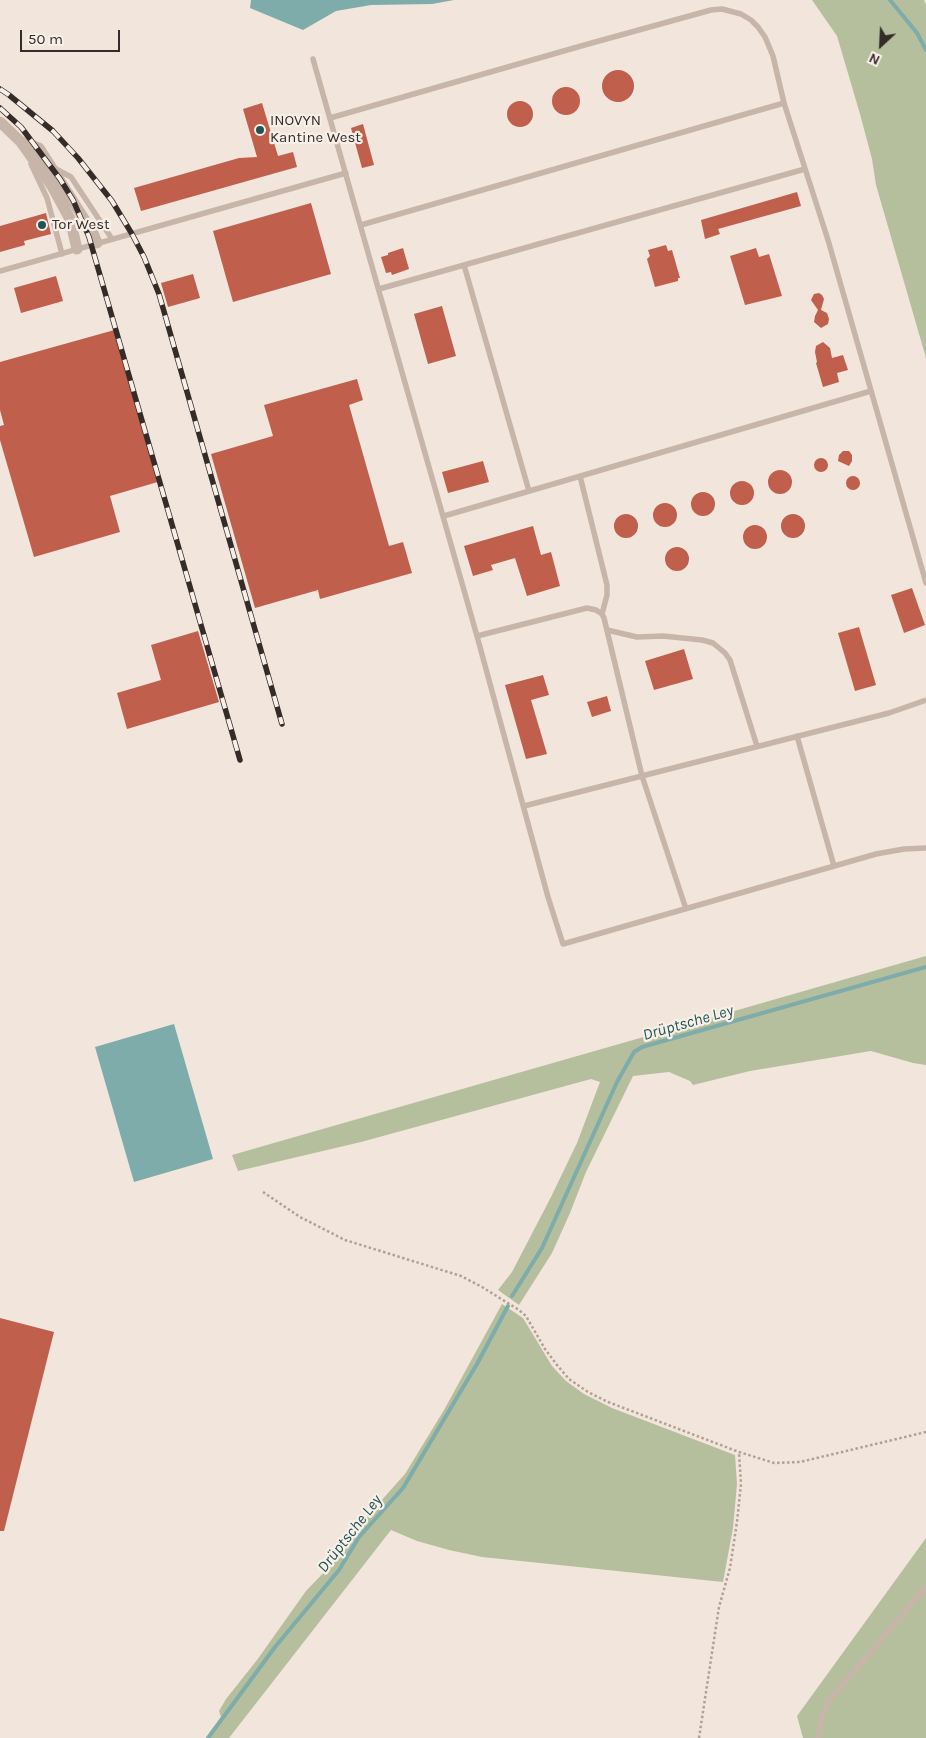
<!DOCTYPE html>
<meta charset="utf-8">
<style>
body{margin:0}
#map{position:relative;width:926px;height:1738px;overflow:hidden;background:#f1e5dc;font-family:Karla,sans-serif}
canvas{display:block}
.north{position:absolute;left:856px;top:20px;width:50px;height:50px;-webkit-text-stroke:4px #f8f0e8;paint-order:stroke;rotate:205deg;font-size:14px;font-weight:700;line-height:20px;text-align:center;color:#352b28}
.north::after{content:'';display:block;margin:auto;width:18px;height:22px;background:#352b28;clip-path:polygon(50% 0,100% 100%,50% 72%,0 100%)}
.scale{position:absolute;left:20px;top:30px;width:100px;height:22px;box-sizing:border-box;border:2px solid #352b28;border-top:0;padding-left:6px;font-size:15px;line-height:18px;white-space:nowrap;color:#352b28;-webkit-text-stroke:4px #f8f0e8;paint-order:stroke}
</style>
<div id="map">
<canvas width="926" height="1738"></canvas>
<div class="north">N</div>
<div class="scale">50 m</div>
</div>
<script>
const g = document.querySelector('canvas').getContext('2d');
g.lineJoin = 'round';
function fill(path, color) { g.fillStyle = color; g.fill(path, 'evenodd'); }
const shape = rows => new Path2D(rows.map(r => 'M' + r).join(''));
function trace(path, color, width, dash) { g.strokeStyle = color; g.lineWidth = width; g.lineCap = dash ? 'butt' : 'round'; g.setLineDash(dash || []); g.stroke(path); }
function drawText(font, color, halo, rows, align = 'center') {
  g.font = font + ' Karla,sans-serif'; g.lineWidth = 4.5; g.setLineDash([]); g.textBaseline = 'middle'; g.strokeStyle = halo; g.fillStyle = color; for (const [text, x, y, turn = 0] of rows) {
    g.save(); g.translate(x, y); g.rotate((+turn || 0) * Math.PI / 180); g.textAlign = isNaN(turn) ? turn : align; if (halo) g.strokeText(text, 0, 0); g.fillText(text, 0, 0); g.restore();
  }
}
const green = shape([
 [812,0,924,0,926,5,926,358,876,185,872,159,860,114,837,36],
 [926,956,926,1065,913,1063,871,1051,750,1071,693,1085,690,1081,669,1072,633,1076,586,1172,570,1213,552,1253,519,1305,498,1290,512,1272,551,1197,577,1143,600,1082,591,1079,361,1142,238,1171,232,1155],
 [502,1304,523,1318,552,1366,566,1381,584,1394,612,1408,735,1455,737,1484,733,1528,723,1582,482,1557,449,1550,417,1541,391,1530,229,1738,206,1738,221,1717,219,1711,226,1699,257,1660,306,1591,329,1567,338,1549,405,1474,444,1410],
 [926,1538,926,1738,803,1738,797,1716]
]);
const water = shape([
 [251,0,454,0,432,4,371,5,336,11,303,30,250,8],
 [174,1024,213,1159,134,1182,95,1047]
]);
const stream = shape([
 [890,0,917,33,926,50],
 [512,1296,542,1248,617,1082,634,1052,642,1047,926,967],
 [208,1738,275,1647,339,1570,359,1537,403,1488,477,1364,508,1306]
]);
const building = shape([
 '602 86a16 16 0 1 1 32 0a16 16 0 1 1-32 0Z',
 '552 101a14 14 0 1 1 28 0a14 14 0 1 1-28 0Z',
 '507 114a13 13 0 1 1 26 0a13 13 0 1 1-26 0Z',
 [262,103,278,156,293,152,297,167,141,211,134,188,239,158,257,157,243,109],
 [363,124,374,165,362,168,351,128],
 [797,192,801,206,718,229,720,234,705,239,701,220],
 [311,203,331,274,233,302,213,231],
 [46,213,51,234,24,241,25,245,0,252,0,226],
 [666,245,668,251,672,250,680,278,678,278,678,281,655,287,647,259,650,256,648,250],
 [403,248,409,269,392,275,391,272,386,273,381,257,388,255,388,253],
 [756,248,759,257,769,254,782,296,745,305,730,256],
 [193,274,200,298,168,307,161,283],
 [56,276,63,301,21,313,14,288],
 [819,293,822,295,824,299,821,310,827,313,829,319,828,324,821,328,814,322,815,316,818,310,811,300,814,294],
 [442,306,456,356,428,364,414,314],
 [118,329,161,481,110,496,120,532,34,557,0,440,0,426,4,425,0,410,0,362],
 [823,342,830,348,832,358,843,355,848,370,837,373,839,382,823,387,816,363,817,362,815,352,816,346],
 [357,379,363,400,349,405,376,500,389,546,403,542,412,573,320,599,318,590,255,608,211,454,273,436,264,405],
 [843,451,849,451,852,455,852,461,849,466,838,461,839,455],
 '814 465a7 7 0 1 1 14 0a7 7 0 1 1-14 0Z',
 [483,461,489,482,448,493,442,472],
 '768 482a12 12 0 1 1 24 0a12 12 0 1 1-24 0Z',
 '846 483a7 7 0 1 1 14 0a7 7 0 1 1-14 0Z',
 '730 493a12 12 0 1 1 24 0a12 12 0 1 1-24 0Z',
 '691 504a12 12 0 1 1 24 0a12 12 0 1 1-24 0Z',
 '653 515a12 12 0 1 1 24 0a12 12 0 1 1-24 0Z',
 '614 526a12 12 0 1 1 24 0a12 12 0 1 1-24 0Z',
 '781 526a12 12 0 1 1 24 0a12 12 0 1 1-24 0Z',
 '743 537a12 12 0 1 1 24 0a12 12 0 1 1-24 0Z',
 [533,526,541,555,551,552,560,586,527,596,515,558,491,565,493,570,473,576,464,546],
 '665 559a12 12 0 1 1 24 0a12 12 0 1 1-24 0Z',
 [912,588,925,625,904,633,891,595],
 [859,627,876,685,855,691,838,633],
 [198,631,219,702,127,729,117,693,161,680,151,645],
 [684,649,693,679,654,690,645,661],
 [543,675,549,695,531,700,547,754,526,759,505,685],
 [607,696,611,711,592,717,587,702],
 [0,1318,54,1332,4,1531,0,1531]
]);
const path = shape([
 [263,1192,300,1217,345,1240,461,1276,482,1287,519,1310,526,1316,545,1349,557,1365,569,1379,588,1392,608,1402,739,1452,774,1463,800,1462,926,1432],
 [699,1738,719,1607,730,1568,737,1522,741,1484,739,1452]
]);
const service = shape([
 [313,59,477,636,548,897,563,944,876,854,904,849,926,848],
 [330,118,581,46,711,10,722,9,741,14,751,20,758,27,765,37,773,56,784,103],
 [31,164,47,198,62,254],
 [56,169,71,177,112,239],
 [361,225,784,103,828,240,926,583],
 [464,265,529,491],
 [0,271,346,173],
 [379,289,805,169],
 [580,476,607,585,607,595,602,614],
 [444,516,871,391],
 [607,630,637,637,663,636,702,640,713,643,725,653,730,660,757,746],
 [477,636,587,608,596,610,602,614,604,618,642,776,686,909],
 [797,736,834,866],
 [524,806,889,713,926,700],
 [818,1738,821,1719,829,1701,926,1587]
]);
const minor = shape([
 [0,122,21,142,52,186,70,219,77,249],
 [21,142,39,148,93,233,97,243]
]);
const rail = shape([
 [0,89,9,95,53,131,78,158,112,201,132,234,144,257,159,294,282,724],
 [0,108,21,127,60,179,73,200,89,237,240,760]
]);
const markers = [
 [260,130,5,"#205554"],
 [42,225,5,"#205554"]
];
const poiNames = [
 ["INOVYN",270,121],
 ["Kantine West",270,138],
 ["Tor West",52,225]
];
const waterNames = [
 ["Drüptsche Ley",688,1023,-16],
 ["Drüptsche Ley",350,1534,-52]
];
fill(green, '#b6bf9d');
fill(water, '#7dacaa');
trace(stream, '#7dacaa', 4);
fill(building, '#bf5f4c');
trace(path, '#b49f93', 2.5, [2.5, 2.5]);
trace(service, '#c8b5a9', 5.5);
trace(minor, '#c8b5a9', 11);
trace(rail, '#352b28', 5.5);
trace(rail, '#f8f0e8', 4, [11]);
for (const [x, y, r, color] of markers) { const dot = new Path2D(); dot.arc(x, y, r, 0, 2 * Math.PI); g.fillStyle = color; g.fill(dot); trace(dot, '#f8f0e8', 2); }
drawText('15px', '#352b28', '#f8f0e8', poiNames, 'left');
drawText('italic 16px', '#205554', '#f8f0e8', waterNames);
</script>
